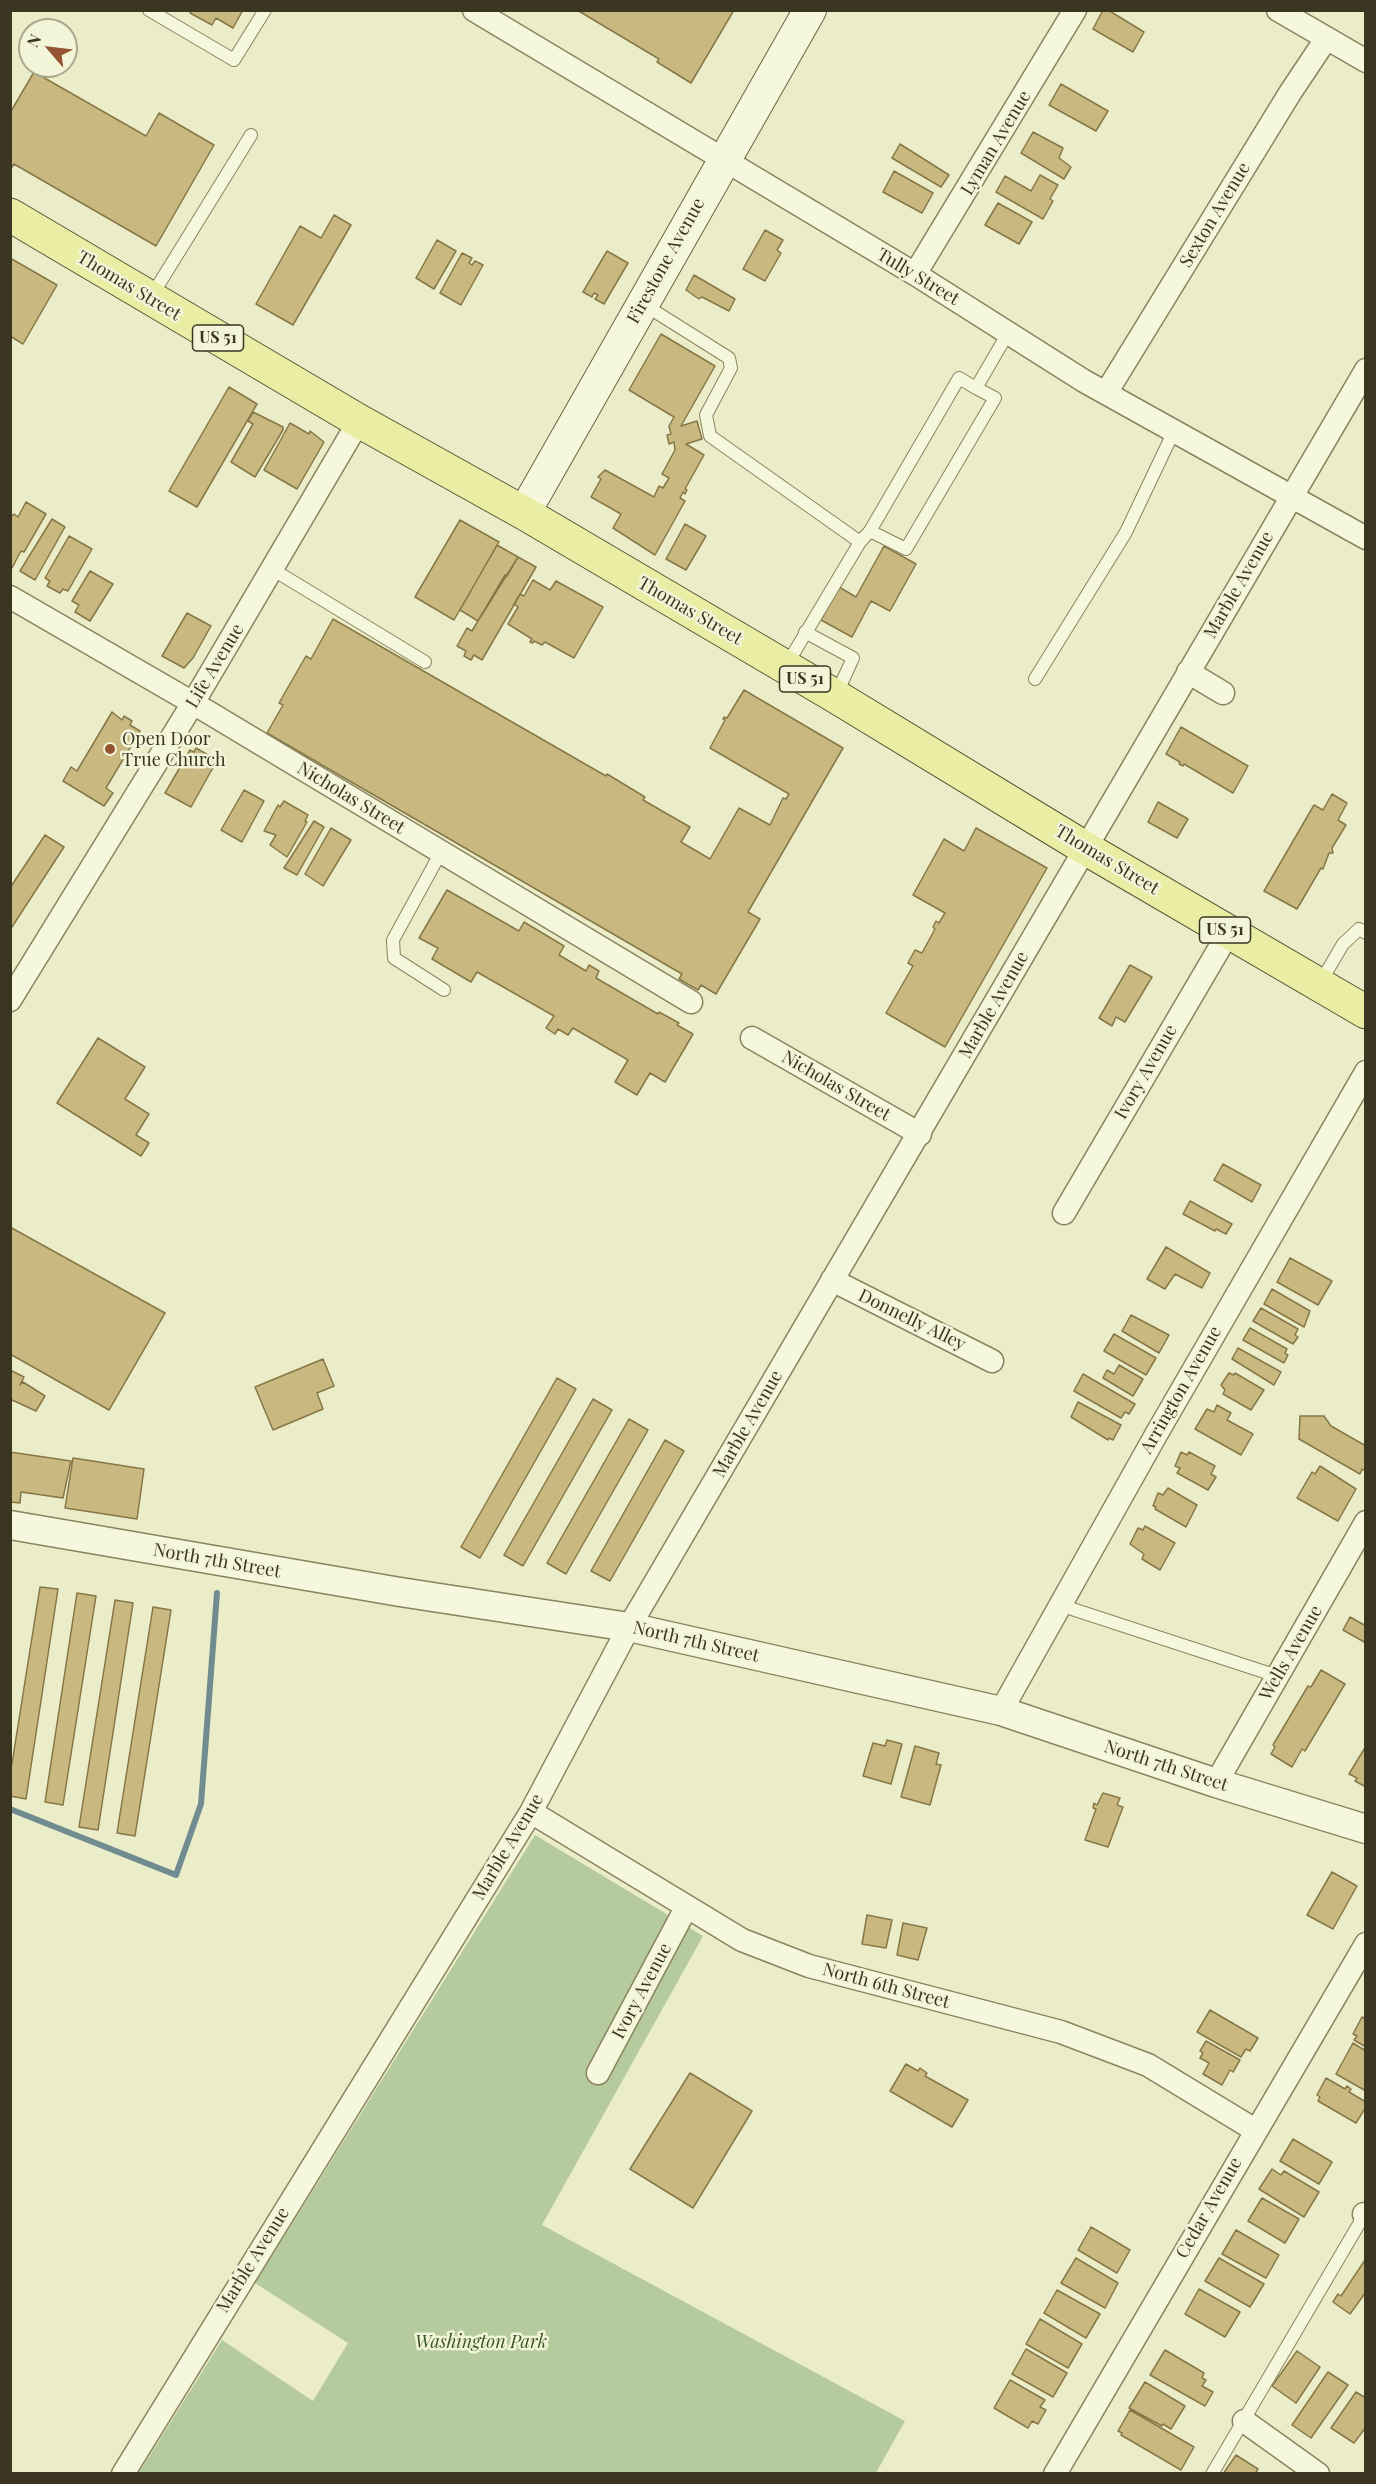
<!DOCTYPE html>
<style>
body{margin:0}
#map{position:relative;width:1376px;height:2484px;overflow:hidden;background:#ebedc9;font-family:"Playfair Display",serif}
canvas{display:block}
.frame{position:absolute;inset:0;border:12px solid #3a3621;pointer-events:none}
.north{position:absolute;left:18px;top:18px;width:60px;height:60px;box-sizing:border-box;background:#f3f5d9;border:2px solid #a9a98f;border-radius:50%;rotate:298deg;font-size:16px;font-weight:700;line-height:24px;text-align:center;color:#3a3621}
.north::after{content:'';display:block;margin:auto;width:21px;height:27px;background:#955431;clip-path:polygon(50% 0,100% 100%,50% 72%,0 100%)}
</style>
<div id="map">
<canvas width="1376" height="2484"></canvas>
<div class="frame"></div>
<div class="north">N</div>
</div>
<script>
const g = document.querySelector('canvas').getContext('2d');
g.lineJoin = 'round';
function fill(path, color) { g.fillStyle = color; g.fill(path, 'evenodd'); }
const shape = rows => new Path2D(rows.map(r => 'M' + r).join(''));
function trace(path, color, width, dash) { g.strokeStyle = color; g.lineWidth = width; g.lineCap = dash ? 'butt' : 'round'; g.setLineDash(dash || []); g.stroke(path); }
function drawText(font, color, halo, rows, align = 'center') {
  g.font = font + ' "Playfair Display",serif'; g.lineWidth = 5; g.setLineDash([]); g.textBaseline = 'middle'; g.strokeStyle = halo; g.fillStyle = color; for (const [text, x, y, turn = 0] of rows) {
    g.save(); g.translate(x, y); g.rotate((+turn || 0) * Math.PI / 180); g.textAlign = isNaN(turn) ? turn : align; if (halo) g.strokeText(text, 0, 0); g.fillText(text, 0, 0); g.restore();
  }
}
const green = shape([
 [535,1835,703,1936,542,2225,905,2421,876,2473,138,2474,222,2340,313,2401,348,2343,255,2283]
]);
const stream = shape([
 [10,1809,176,1875,201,1804,217,1593]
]);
const building = shape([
 [192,10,243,10,233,28,216,18,212,25,190,13,192,10],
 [577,10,734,10,691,83,657,62,659,59,577,10],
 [1103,10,1108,10,1144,32,1133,52,1093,29,1103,10],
 [34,72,146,136,159,113,214,145,156,246,14,164,10,170,10,113,34,72],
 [1061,84,1108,111,1096,131,1049,105,1061,84],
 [1033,132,1063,148,1059,158,1071,167,1064,179,1021,153,1033,132],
 [900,144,949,175,941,187,892,158,900,144],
 [894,171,933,193,922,213,883,192,894,171],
 [1040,175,1058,185,1050,199,1053,201,1043,219,996,192,1005,176,1031,191,1040,175],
 [998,203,1032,222,1019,244,985,225,998,203],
 [334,215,351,225,293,325,256,304,300,226,321,238,334,215],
 [765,230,783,240,777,250,781,253,765,281,743,269,765,230],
 [437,240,456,251,434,289,416,278,437,240],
 [607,251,628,263,604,304,595,299,598,295,594,293,592,297,583,292,607,251],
 [462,253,472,258,469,263,472,265,475,261,483,265,461,305,440,293,462,253],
 [10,258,57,285,23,344,10,336,10,258],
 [694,275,735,299,729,311,702,297,699,299,686,290,694,275],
 [661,334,715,366,681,426,697,421,702,439,686,444,704,455,685,489,687,490,685,494,683,492,680,498,685,501,655,555,613,528,621,514,591,497,601,479,598,477,605,470,654,497,659,486,663,488,669,478,662,474,675,450,674,442,669,444,667,435,671,434,669,426,674,417,629,390,661,334],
 [229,387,257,404,197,507,169,491,229,387],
 [253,412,283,427,283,430,255,477,231,462,253,424,248,421,253,412],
 [290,423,309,434,310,431,324,442,297,489,264,470,290,423],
 [26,502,46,514,24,552,21,551,12,568,10,567,10,518,14,514,18,517,26,502],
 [52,519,65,527,35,580,20,571,52,519],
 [460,520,499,542,454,620,415,597,460,520],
 [685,524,706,536,686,570,666,559,685,524],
 [69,536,92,549,68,591,63,589,60,593,47,586,50,581,45,578,69,536],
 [497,545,518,557,478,621,460,610,497,545],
 [884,546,916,564,890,611,871,601,852,637,821,620,839,587,856,597,884,546],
 [518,557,536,567,482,660,474,655,471,660,464,656,466,651,457,646,467,628,472,631,505,575,507,576,518,557],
 [90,571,113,584,90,621,75,612,79,605,72,601,90,571],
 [533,580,550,590,556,581,603,607,574,658,545,642,542,645,534,641,533,643,530,642,532,639,508,624,518,607,514,604,520,594,524,596,533,580],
 [187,613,211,626,193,658,184,668,162,656,187,613],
 [333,619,606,776,607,774,645,797,643,800,690,827,681,842,710,859,739,808,770,825,783,798,786,799,789,794,710,748,725,720,723,719,724,717,727,718,744,690,843,748,748,912,760,919,716,994,701,985,698,990,679,979,682,974,267,733,283,705,279,703,306,656,311,659,333,619],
 [112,712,122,720,124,716,132,721,130,725,140,731,106,788,113,793,104,806,63,781,71,767,77,771,112,712],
 [1181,727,1248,766,1233,793,1184,764,1183,766,1179,764,1180,762,1166,754,1181,727],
 [196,748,215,759,213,763,215,764,191,807,165,793,190,750,194,752,196,748],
 [244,790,264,801,242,842,221,830,244,790],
 [1332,794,1347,803,1338,820,1346,825,1332,848,1333,853,1329,853,1323,869,1321,868,1297,909,1264,891,1314,805,1323,810,1332,794],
 [284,801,308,815,305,821,307,822,287,857,270,845,276,835,264,831,278,805,280,807,284,801],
 [1158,802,1188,819,1177,838,1148,822,1158,802],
 [314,821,324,827,297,875,284,868,314,821],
 [331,828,351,840,323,886,305,874,331,828],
 [976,828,1047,868,945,1047,886,1013,913,966,908,963,915,950,922,953,935,929,933,927,936,921,939,923,945,913,913,895,944,839,964,851,976,828],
 [45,835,64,847,10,930,10,888,45,835],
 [447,890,519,931,524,922,564,946,559,955,586,971,589,965,599,971,596,978,658,1014,659,1012,679,1023,677,1025,693,1034,665,1082,650,1073,637,1095,615,1082,628,1060,573,1028,568,1035,558,1029,555,1034,546,1028,554,1016,477,972,471,982,432,959,438,948,419,938,447,890],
 [1130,965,1152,977,1125,1022,1116,1017,1112,1026,1099,1018,1130,965],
 [98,1038,145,1067,125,1099,149,1114,136,1135,149,1143,141,1156,57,1103,98,1038],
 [1223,1164,1261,1185,1252,1202,1214,1180,1223,1164],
 [1190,1201,1232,1224,1226,1234,1216,1229,1215,1231,1183,1214,1190,1201],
 [10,1227,165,1313,109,1410,10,1354,10,1227],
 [1166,1247,1210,1273,1202,1288,1175,1274,1165,1289,1147,1279,1166,1247],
 [1290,1258,1332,1281,1318,1305,1277,1282,1290,1258],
 [1272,1289,1310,1311,1304,1327,1264,1304,1272,1289],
 [1261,1308,1298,1329,1295,1335,1298,1337,1293,1344,1253,1321,1261,1308],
 [1131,1315,1169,1335,1159,1353,1122,1331,1131,1315],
 [1250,1328,1287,1349,1285,1353,1288,1355,1284,1363,1243,1340,1250,1328],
 [1114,1334,1156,1358,1146,1375,1104,1351,1114,1334],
 [1238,1348,1281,1372,1274,1385,1232,1359,1238,1348],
 [323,1359,334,1386,317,1393,323,1409,273,1430,255,1387,323,1359],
 [1119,1365,1143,1379,1133,1396,1103,1378,1107,1370,1114,1374,1119,1365],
 [10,1370,24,1377,20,1385,23,1382,45,1396,36,1411,12,1400,10,1403,10,1370],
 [1229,1373,1234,1375,1235,1373,1264,1390,1251,1410,1223,1394,1225,1390,1221,1385,1229,1373],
 [1083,1374,1135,1404,1129,1414,1125,1412,1121,1418,1074,1391,1083,1374],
 [557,1378,576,1389,480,1558,461,1547,557,1378],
 [593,1399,612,1410,523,1566,504,1555,593,1399],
 [1078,1402,1121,1425,1113,1440,1109,1438,1108,1440,1071,1417,1078,1402],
 [1217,1405,1231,1413,1227,1420,1253,1434,1241,1455,1195,1429,1207,1409,1214,1412,1217,1405],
 [1300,1416,1324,1416,1331,1426,1366,1446,1365,1471,1362,1469,1360,1474,1299,1439,1300,1416],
 [629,1419,648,1430,566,1574,547,1563,629,1419],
 [665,1440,684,1451,610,1581,591,1571,665,1440],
 [10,1452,71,1461,63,1498,21,1492,20,1503,10,1502,10,1452],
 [1181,1452,1187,1455,1189,1452,1215,1466,1211,1474,1216,1477,1208,1490,1177,1473,1180,1468,1175,1466,1181,1452],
 [73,1458,144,1469,137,1519,65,1508,73,1458],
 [1320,1466,1356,1489,1338,1521,1297,1498,1312,1472,1315,1474,1320,1466],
 [1168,1488,1197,1505,1186,1527,1155,1509,1156,1507,1153,1506,1158,1493,1163,1495,1168,1488],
 [1145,1526,1175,1543,1160,1570,1142,1559,1144,1554,1130,1544,1138,1528,1143,1530,1145,1526],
 [40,1587,58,1589,26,1799,10,1796,10,1776,40,1587],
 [77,1593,96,1596,63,1805,45,1802,77,1593],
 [115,1600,133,1603,98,1830,79,1827,115,1600],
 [153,1607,171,1610,135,1836,117,1833,153,1607],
 [1350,1617,1366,1626,1366,1643,1343,1630,1350,1617],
 [1321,1670,1345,1684,1305,1751,1302,1749,1292,1767,1271,1754,1275,1747,1273,1745,1308,1686,1311,1687,1321,1670],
 [887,1740,902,1744,891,1784,863,1776,873,1743,885,1746,887,1740],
 [915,1746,939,1753,936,1764,941,1765,930,1805,901,1797,915,1746],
 [1366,1746,1366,1787,1355,1781,1357,1778,1349,1774,1366,1746],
 [1103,1793,1120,1798,1117,1805,1123,1807,1108,1847,1085,1840,1096,1809,1093,1808,1094,1803,1097,1805,1103,1793],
 [1332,1872,1357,1886,1333,1929,1307,1915,1332,1872],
 [867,1915,892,1920,886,1948,862,1944,867,1915],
 [903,1923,927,1928,918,1960,897,1955,903,1923],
 [1210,2010,1258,2038,1250,2051,1246,2049,1241,2057,1197,2032,1210,2010],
 [1362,2017,1366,2019,1366,2047,1354,2040,1357,2036,1353,2034,1362,2017],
 [1206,2041,1240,2060,1233,2072,1230,2070,1222,2085,1203,2074,1209,2063,1200,2058,1203,2053,1200,2051,1206,2041],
 [1353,2043,1366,2051,1366,2091,1336,2074,1353,2043],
 [906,2064,918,2071,920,2068,927,2073,925,2076,968,2100,952,2127,890,2091,906,2064],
 [690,2073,752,2111,693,2208,630,2169,690,2073],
 [1326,2078,1345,2089,1347,2086,1351,2089,1349,2092,1366,2102,1366,2107,1356,2123,1318,2101,1320,2097,1317,2095,1326,2078],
 [1293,2139,1332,2162,1319,2184,1280,2161,1293,2139],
 [1272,2169,1281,2175,1284,2171,1319,2192,1304,2217,1259,2189,1272,2169],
 [1262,2198,1299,2219,1285,2243,1248,2221,1262,2198],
 [1091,2227,1130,2250,1117,2273,1078,2250,1091,2227],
 [1236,2230,1279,2255,1266,2278,1222,2254,1236,2230],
 [1076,2258,1118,2283,1105,2308,1061,2283,1076,2258],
 [1219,2258,1264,2284,1250,2307,1205,2281,1219,2258],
 [1365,2260,1366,2292,1350,2314,1333,2302,1338,2294,1341,2296,1365,2260],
 [1199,2289,1240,2312,1225,2337,1185,2314,1199,2289],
 [1057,2290,1100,2314,1086,2338,1044,2313,1057,2290],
 [1040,2319,1082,2344,1068,2368,1026,2344,1040,2319],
 [1026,2349,1067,2373,1053,2397,1012,2374,1026,2349],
 [1165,2350,1204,2373,1202,2378,1206,2380,1202,2386,1213,2392,1205,2406,1150,2375,1165,2350],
 [1297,2351,1320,2367,1296,2403,1272,2386,1297,2351],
 [1328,2372,1348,2385,1311,2438,1292,2425,1328,2372],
 [1010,2380,1045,2400,1040,2407,1046,2410,1038,2424,1032,2421,1028,2428,994,2408,1010,2380],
 [1145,2382,1185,2406,1171,2429,1163,2424,1162,2426,1129,2408,1145,2382],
 [1356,2392,1366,2398,1366,2427,1354,2443,1331,2428,1356,2392],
 [1130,2410,1194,2447,1181,2470,1121,2435,1122,2433,1118,2431,1130,2410],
 [1236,2455,1258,2469,1255,2474,1223,2474,1236,2455]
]);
const service = shape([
 [149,10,234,60,265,10],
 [151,297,251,135],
 [643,304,729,358,731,368,706,415,710,436,860,542],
 [870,531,906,549,995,398,976,388],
 [272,569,425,662],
 [805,632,853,658,836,695],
 [786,666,860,542,870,531,959,378,976,388,1008,333],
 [1035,679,1126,532,1174,431],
 [441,852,393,940,394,958,444,990],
 [1320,983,1343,944,1359,929,1366,933],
 [1060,1605,1277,1676],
 [1212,2474,1366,2212]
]);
const minor = shape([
 [474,10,915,274,1084,381,1366,538],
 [1278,10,1366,61],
 [915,274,1075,10],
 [1106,393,1290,93,1326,39],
 [10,597,193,703,691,1002],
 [1188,672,1223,693],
 [10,1000,193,703,359,421],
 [752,1038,920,1134],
 [1064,1213,1229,932],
 [832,1280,992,1361],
 [1001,1711,1157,1433,1366,1072],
 [1216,1783,1366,1522],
 [531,1812,742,1940,809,1966,1061,2032,1148,2065,1255,2130],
 [598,2073,686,1908],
 [1364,2214,1366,2215],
 [1244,2421,1318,2474],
 [123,2474,531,1812,629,1627,1366,370],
 [1055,2474,1366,1944]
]);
const tertiary = shape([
 [10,1525,400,1592,629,1627,1001,1711,1216,1783,1366,1829]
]);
const secondary = shape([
 [524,513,810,10]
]);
const primary = shape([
 [10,215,359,421,524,513,835,696,1085,848,1366,1012]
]);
const markers = [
 [110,749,6,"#955431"]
];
const shields = [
 [218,338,51],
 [805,679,51],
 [1225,930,51]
];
const shieldNames = [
 ["US 51",218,338],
 ["US 51",805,679],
 ["US 51",1225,930]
];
const streetNames = [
 ["Lyman Avenue",996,143,-59],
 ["Sexton Avenue",1215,215,-59],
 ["Firestone Avenue",666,261,-61],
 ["Tully Street",918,277,31],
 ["Thomas Street",129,286,31],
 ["Marble Avenue",1239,585,-60],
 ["Thomas Street",690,611,30],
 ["Life Avenue",215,666,-59],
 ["Nicholas Street",351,798,31],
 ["Thomas Street",1107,860,31],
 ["Marble Avenue",994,1005,-60],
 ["Ivory Avenue",1146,1072,-60],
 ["Nicholas Street",836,1086,30],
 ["Donnelly Alley",912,1320,26],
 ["Arrington Avenue",1181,1390,-60],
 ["Marble Avenue",748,1424,-60],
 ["North 7th Street",217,1561,10],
 ["North 7th Street",696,1642,13],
 ["Wells Avenue",1291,1653,-60],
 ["North 7th Street",1166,1766,18],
 ["Marble Avenue",508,1847,-59],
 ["North 6th Street",886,1986,15],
 ["Ivory Avenue",642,1991,-62],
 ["Cedar Avenue",1209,2208,-60],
 ["Marble Avenue",253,2260,-58]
];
const poiNames = [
 ["Open Door",122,739],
 ["True Church",122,760]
];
const parkNames = [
 ["Washington Park",481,2342]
];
fill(green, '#b5cb9d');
trace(stream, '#708c90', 6);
fill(building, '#c9b981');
trace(building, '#877746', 1.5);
trace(service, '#89845f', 14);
trace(minor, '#89845f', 25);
trace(tertiary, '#89845f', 31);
trace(secondary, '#6b6542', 34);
trace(primary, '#575132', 35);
trace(service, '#f6f8dd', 12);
trace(minor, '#f6f8dd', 22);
trace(tertiary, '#f6f8dd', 28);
trace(secondary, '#f6f8dd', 32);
trace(primary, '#eaeda4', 33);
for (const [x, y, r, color] of markers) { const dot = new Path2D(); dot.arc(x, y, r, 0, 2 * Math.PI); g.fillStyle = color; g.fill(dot); trace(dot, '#f3f5d9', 2); }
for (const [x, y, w] of shields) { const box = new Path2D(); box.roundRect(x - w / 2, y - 13, w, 26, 4.5); g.fillStyle = '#f3f5d9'; g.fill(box); trace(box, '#3a3621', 1.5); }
drawText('bold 16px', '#3a3621', null, shieldNames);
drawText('18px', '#3a3621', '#f3f5d9', streetNames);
drawText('18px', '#3a3621', '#f3f5d9', poiNames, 'left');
drawText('italic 18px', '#3a5529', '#f3f5d9', parkNames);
</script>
